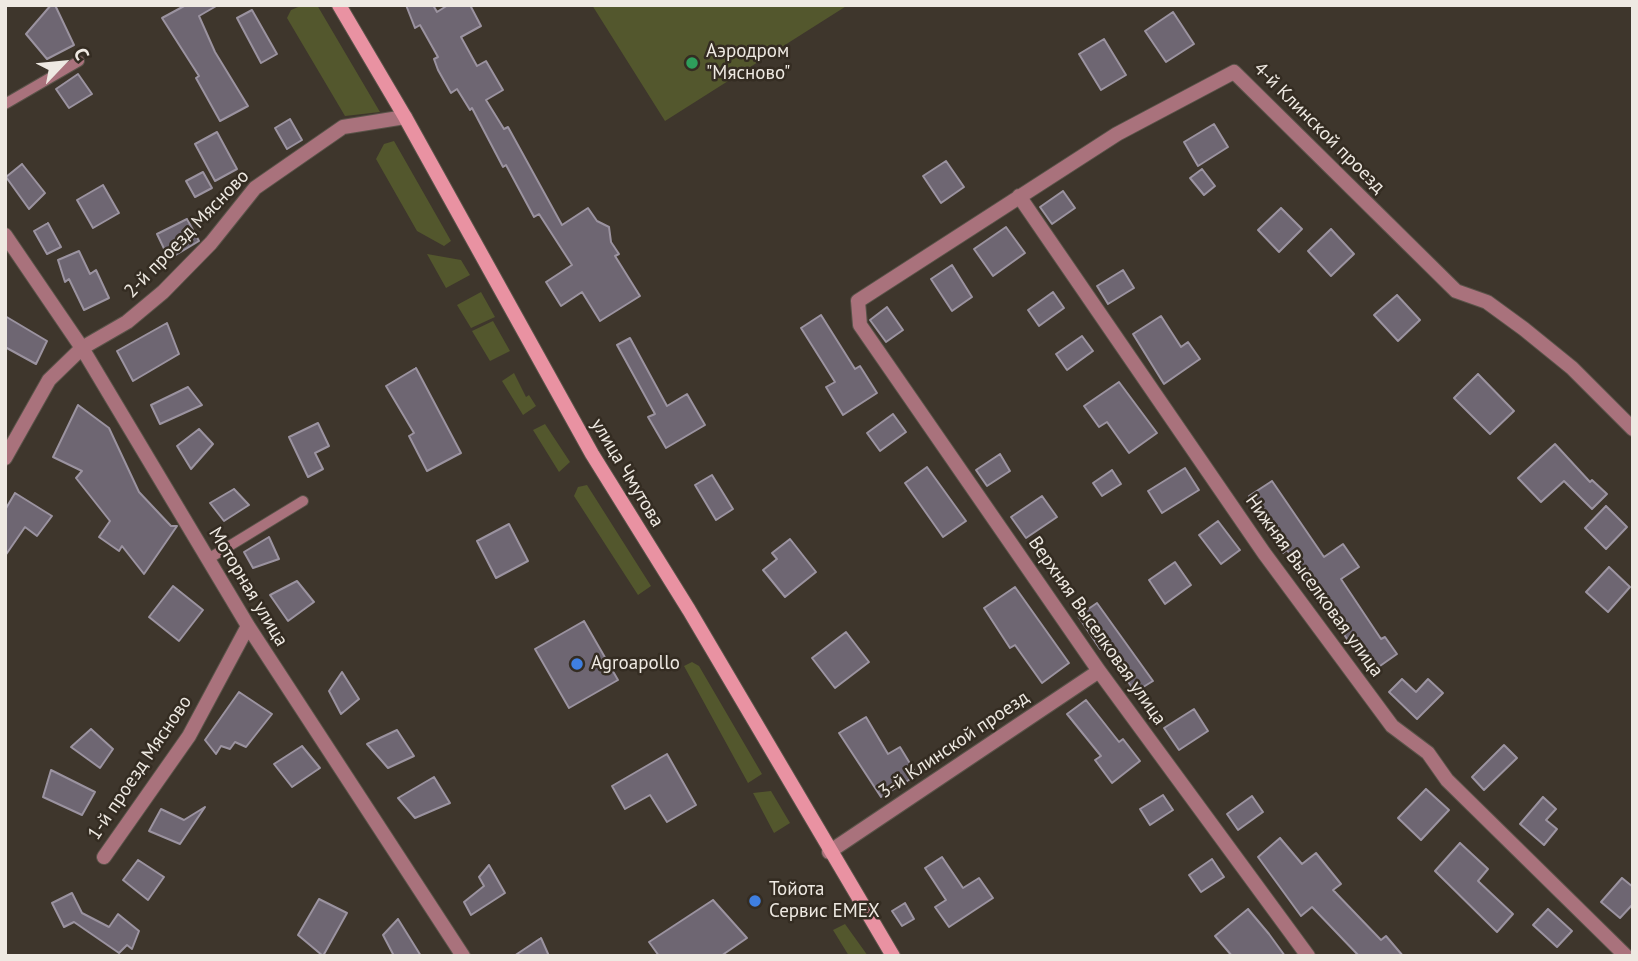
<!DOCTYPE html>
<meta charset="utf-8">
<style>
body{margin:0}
#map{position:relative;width:1638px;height:961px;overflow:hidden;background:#3e362c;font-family:"PT Sans",sans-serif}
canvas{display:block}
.frame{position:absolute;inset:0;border:7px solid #eee9e2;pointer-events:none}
.north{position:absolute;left:28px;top:28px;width:70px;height:70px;-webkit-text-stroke:5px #342c22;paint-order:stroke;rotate:64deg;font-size:19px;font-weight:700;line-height:28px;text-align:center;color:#eee9e2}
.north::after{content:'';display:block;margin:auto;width:24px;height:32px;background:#eee9e2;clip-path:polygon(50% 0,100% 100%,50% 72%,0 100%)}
</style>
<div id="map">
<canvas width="1638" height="961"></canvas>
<div class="frame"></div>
<div class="north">С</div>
</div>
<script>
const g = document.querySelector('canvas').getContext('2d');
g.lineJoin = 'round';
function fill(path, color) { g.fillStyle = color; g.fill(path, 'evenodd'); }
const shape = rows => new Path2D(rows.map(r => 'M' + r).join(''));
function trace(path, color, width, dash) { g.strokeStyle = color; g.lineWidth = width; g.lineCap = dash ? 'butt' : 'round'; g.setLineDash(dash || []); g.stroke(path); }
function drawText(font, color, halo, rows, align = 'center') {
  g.font = font + ' "PT Sans",sans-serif'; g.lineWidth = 5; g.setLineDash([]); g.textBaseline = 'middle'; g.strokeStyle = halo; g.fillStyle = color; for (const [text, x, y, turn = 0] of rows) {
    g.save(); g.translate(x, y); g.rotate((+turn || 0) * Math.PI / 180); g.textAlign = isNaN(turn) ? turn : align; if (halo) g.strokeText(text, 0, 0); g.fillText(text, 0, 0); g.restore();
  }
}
const green = shape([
 [303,5,317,5,380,112,345,116,287,18,291,10],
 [592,5,848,5,665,121],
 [394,141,451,241,444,246,417,231,376,159,384,144],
 [427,254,461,260,470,275,446,288],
 [481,292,495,317,471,328,457,305],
 [493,321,510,351,490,361,472,331],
 [514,373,526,397,529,395,536,406,523,415,502,381],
 [545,424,570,462,559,472,533,430],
 [587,485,651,586,638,595,574,496,578,487],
 [692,662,699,666,762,774,748,783,684,666],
 [771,791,790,823,774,833,753,793],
 [845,924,868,956,849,956,833,930]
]);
const building = shape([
 [51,5,55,5,74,45,47,59,26,34,51,5],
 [186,5,218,5,199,16,215,52,248,106,220,121,196,78,199,76,162,18,186,5],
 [406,5,433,5,437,12,448,5,470,5,481,26,461,37,477,66,486,61,503,90,486,100,504,129,508,127,562,225,588,208,597,221,609,227,611,242,619,254,615,256,640,296,600,321,582,292,561,306,546,282,572,265,539,214,534,217,506,165,503,167,472,108,470,110,457,89,451,93,438,70,434,59,438,57,420,25,415,28,406,5],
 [252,10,277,54,261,63,237,18,252,10],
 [1173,12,1194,44,1166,62,1145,31,1173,12],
 [1104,39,1126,75,1101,90,1079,54,1104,39],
 [78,74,92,94,69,108,56,89,78,74],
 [290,119,302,140,287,149,275,128,290,119],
 [1214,124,1228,147,1198,166,1184,142,1214,124],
 [217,132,237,169,215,181,195,144,217,132],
 [946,161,964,187,941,203,923,176,946,161],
 [22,164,45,193,29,209,6,177,22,164],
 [1202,169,1215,186,1204,195,1190,178,1202,169],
 [203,172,212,188,195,197,186,181,203,172],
 [103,185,119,213,93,228,77,200,103,185],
 [1063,191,1075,208,1052,224,1040,207,1063,191],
 [1281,208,1302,229,1279,252,1258,230,1281,208],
 [187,219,199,241,169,259,157,234,187,219],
 [48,223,61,247,47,254,34,231,48,223],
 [1006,227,1025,253,993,276,974,249,1006,227],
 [1331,229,1354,254,1331,276,1308,251,1331,229],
 [79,251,90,274,96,270,109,298,84,310,69,279,65,282,58,260,79,251],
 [952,265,972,297,952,311,931,279,952,265],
 [1123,270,1134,288,1108,304,1097,286,1123,270],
 [1053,292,1064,308,1039,326,1028,310,1053,292],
 [1397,295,1420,320,1398,341,1374,315,1397,295],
 [887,307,903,330,886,342,870,320,887,307],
 [821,315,855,369,860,366,877,393,843,415,826,387,835,382,801,328,821,315],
 [5,316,47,341,36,364,5,347,5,316],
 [1161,316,1181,347,1188,342,1200,359,1164,384,1133,334,1161,316],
 [167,323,179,354,133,381,117,351,167,323],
 [1082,336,1093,351,1067,370,1056,354,1082,336],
 [630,338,667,406,687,394,705,425,666,448,648,417,655,414,617,345,630,338],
 [416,368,461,453,427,471,409,436,414,433,386,386,416,368],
 [1478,374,1514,411,1490,434,1454,398,1478,374],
 [1119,382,1157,433,1129,453,1107,422,1099,427,1084,406,1119,382],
 [188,387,202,405,160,424,151,405,188,387],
 [78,405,109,428,139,492,171,526,177,526,144,574,122,546,119,551,99,537,110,521,76,478,82,471,53,457,78,405],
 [893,414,906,432,880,451,867,433,893,414],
 [318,423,329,446,315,453,323,469,308,477,289,437,318,423],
 [199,429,213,444,191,469,177,446,199,429],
 [1555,444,1590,482,1592,480,1607,494,1592,509,1564,481,1541,502,1518,478,1555,444],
 [1000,454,1010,471,987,486,976,470,1000,454],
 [927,467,966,521,943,537,905,483,927,467],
 [1185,468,1199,490,1162,513,1148,491,1185,468],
 [1112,470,1121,484,1102,496,1093,483,1112,470],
 [712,475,733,509,716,520,695,485,712,475],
 [1272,481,1324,557,1343,544,1359,567,1341,579,1381,639,1385,637,1397,654,1370,673,1287,550,1283,553,1270,535,1273,532,1249,496,1272,481],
 [234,489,249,505,224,521,210,503,234,489],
 [15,493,52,516,37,536,25,527,5,556,5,510,15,493],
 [1042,496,1057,517,1026,538,1011,517,1042,496],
 [1606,506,1627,527,1606,549,1585,528,1606,506],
 [1218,521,1240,550,1221,564,1199,535,1218,521],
 [509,524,528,561,496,578,477,541,509,524],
 [269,537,279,559,253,568,244,552,269,537],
 [790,539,816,572,785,597,763,570,777,559,772,553,790,539],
 [1175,562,1191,585,1165,604,1149,580,1175,562],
 [1609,567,1630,587,1608,612,1586,592,1609,567],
 [297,581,314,602,288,621,270,595,297,581],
 [173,586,203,610,179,641,149,617,173,586],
 [1015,587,1069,663,1042,683,1015,645,1010,648,984,608,1015,587],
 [1097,603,1153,681,1135,692,1104,646,1100,649,1078,616,1097,603],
 [584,621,618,680,569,708,535,649,584,621],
 [846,632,869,662,835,688,812,658,846,632],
 [342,672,359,699,341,714,329,691,342,672],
 [1402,679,1416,692,1428,679,1443,693,1417,719,1389,692,1402,679],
 [239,692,272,714,246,747,235,742,230,749,221,746,216,754,205,740,239,692],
 [1086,700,1119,742,1123,739,1140,761,1112,783,1095,760,1101,756,1067,714,1086,700],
 [1194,709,1208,731,1179,750,1164,728,1194,709],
 [866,717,888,754,900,747,917,775,881,797,839,733,866,717],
 [91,729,113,749,100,768,71,747,91,729],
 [397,730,414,756,388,768,367,744,397,730],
 [1504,745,1517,758,1484,790,1472,777,1504,745],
 [302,746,320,768,292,787,274,764,302,746],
 [667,754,696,805,667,822,650,795,625,809,612,786,667,754],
 [51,770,95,792,82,815,43,797,51,770],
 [434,777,450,803,415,818,398,798,434,777],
 [1426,789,1449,810,1421,840,1398,818,1426,789],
 [1163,795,1173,810,1150,825,1140,809,1163,795],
 [1252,796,1263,812,1238,830,1227,814,1252,796],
 [1543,797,1556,809,1546,820,1557,829,1544,845,1520,824,1543,797],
 [205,807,180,844,149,831,161,809,184,820,205,807],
 [1280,838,1302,864,1316,853,1341,884,1333,890,1381,940,1386,936,1403,956,1359,956,1312,907,1301,916,1258,857,1280,838],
 [1460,843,1488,869,1478,881,1513,914,1497,932,1435,871,1460,843],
 [942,857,963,888,979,878,993,898,949,927,935,907,946,900,925,868,942,857],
 [1212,859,1224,877,1201,892,1189,875,1212,859],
 [138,860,164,877,148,900,123,880,138,860],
 [489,865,505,893,471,915,464,902,484,886,479,877,489,865],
 [1622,878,1633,887,1633,904,1620,918,1601,902,1622,878],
 [72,893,82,913,109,927,118,914,139,931,132,949,127,945,119,953,74,922,64,927,52,903,72,893],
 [319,899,347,913,323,956,298,935,319,899],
 [713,900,747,938,721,956,659,956,649,942,713,900],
 [905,903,914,919,902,926,892,911,905,903],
 [1248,909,1269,934,1285,956,1232,956,1215,936,1248,909],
 [1548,909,1572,931,1557,947,1533,925,1548,909],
 [398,919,421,956,394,956,383,935,398,919],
 [541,938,549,956,514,956,541,938]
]);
const lane = shape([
 [5,104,79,61],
 [208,559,303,501]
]);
const street = shape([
 [1019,196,1264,553,1392,726,1428,753,1447,780,1626,956],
 [5,235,82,348,248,626,463,956],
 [5,458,49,380,82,348,127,322,163,292,211,243,255,188,343,127,405,117],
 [829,852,1099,671],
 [104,857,189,736,248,626],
 [1308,956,1099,671,860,325,858,301,1117,134,1234,72,1456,291,1487,302,1524,329,1572,368,1633,429]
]);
const secondary = shape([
 [339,5,405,117,592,454,689,610,893,956]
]);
const markers = [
 [692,63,7,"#2e9e5b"],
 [577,664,7,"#3f7fe0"],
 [755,901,7,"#3f7fe0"]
];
const poiNames = [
 ["Аэродром",706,52],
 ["\"Мясново\"",706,74],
 ["Agroapollo",591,664],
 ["Тойота",769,890],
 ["Сервис EMEX",769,912]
];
const streetNames = [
 ["4-й Клинской проезд",1319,128,45],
 ["2-й проезд Мясново",187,234,-46],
 ["улица Чмутова",627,473,59],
 ["Нижняя Выселковая улица",1314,586,54],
 ["Моторная улица",248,587,59],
 ["Верхняя Выселковая улица",1097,631,55],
 ["3-й Клинской проезд",954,745,-34],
 ["1-й проезд Мясново",140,768,-56]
];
fill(green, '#53572d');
fill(building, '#6e6672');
trace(building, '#9b93a0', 2);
trace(lane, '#5a5349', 12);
trace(street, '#5a5349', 16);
trace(secondary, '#5a5349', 16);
trace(lane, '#a9727c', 10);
trace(street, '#a9727c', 14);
trace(secondary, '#e992a2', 14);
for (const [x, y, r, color] of markers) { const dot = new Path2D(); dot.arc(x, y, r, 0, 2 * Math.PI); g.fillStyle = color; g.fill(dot); trace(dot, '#342c22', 2.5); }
drawText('19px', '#eee9e2', '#342c22', poiNames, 'left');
drawText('19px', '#eee9e2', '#342c22', streetNames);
</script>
